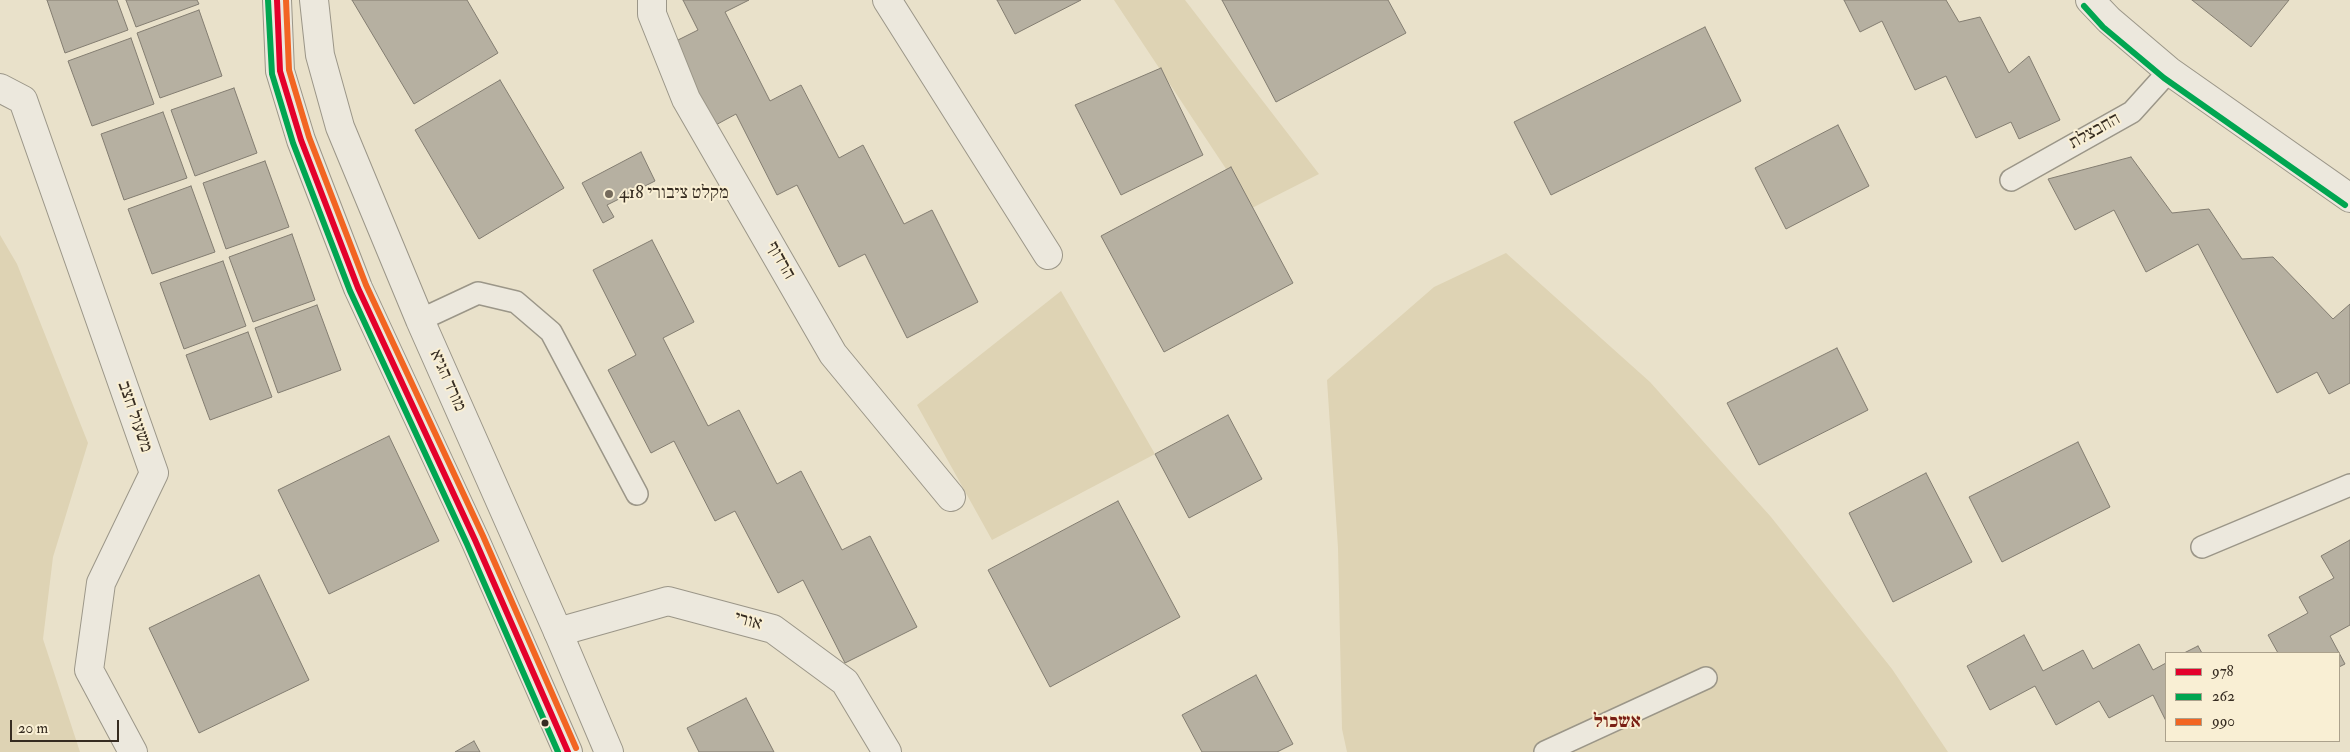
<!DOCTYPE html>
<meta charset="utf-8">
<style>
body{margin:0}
#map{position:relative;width:2350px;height:752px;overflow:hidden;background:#e9e1ca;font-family:"IM FELL Double Pica",serif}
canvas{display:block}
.legend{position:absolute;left:2165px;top:652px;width:175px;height:90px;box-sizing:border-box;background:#f9efd4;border:1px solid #aba18c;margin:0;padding:6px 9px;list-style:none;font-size:15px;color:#362c21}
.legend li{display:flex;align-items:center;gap:10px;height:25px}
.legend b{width:25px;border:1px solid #aba18c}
.scale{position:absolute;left:10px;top:720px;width:109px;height:22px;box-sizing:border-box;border:2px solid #362c21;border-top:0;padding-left:6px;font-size:15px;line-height:18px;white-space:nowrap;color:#362c21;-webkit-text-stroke:4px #f9efd4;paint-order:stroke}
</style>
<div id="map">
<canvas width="2350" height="752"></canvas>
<ul class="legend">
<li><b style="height:6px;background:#e4002b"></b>978</li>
<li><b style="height:6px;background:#00a651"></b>262</li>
<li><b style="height:6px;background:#f26522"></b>990</li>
</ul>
<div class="scale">20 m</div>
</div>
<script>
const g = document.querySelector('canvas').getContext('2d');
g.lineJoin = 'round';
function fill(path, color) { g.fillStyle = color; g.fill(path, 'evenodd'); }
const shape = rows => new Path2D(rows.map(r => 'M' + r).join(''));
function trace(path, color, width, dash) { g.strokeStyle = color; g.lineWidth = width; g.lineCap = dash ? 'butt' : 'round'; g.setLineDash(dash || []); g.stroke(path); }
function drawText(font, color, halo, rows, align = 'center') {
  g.font = font + ' "IM FELL Double Pica","Frank Ruhl Libre",serif'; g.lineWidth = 4; g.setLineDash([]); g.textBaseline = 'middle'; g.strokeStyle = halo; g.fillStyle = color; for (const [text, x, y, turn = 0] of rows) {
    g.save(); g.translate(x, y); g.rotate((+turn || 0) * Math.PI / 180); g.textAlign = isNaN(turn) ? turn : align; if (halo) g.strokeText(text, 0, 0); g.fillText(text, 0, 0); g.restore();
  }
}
const green = shape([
 [1114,0,1185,0,1319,174,1252,208],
 [0,235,17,264,88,443,53,557,43,639,80,752,0,752],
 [1506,253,1650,382,1771,517,1892,669,1948,752,1347,752,1342,729,1338,548,1327,380,1434,287],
 [1061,291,1155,454,992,540,917,405]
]);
const building = shape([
 [47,0,117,0,128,30,65,53,47,0],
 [126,0,197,0,199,4,136,27,126,0],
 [352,0,467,0,498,53,414,104,352,0],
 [683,0,749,0,725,12,770,101,801,85,839,158,863,145,904,224,932,210,978,302,907,338,865,254,839,267,797,185,777,195,736,114,712,127,670,44,698,30,683,0],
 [997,0,1081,0,1015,34,997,0],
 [1222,0,1388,0,1406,33,1276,102,1222,0],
 [1844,0,1946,0,1959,22,1980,17,2009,73,2029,56,2060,120,2019,139,2011,122,1976,138,1946,76,1915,90,1882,21,1860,32,1844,0],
 [2192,0,2289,0,2251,47,2192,0],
 [199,10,222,76,160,98,137,33,199,10],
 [1705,27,1741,101,1551,195,1514,122,1705,27],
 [131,38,154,104,92,126,68,61,131,38],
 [1161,68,1203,155,1121,195,1075,105,1161,68],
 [500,80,564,188,479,239,415,130,500,80],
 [234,88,257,153,195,176,171,110,234,88],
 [163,112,187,178,124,200,101,134,163,112],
 [1838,125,1869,186,1786,229,1755,168,1838,125],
 [641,152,655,181,607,205,614,217,603,223,582,183,641,152],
 [2131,157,2172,213,2209,209,2242,259,2273,257,2333,319,2350,304,2350,383,2329,394,2317,372,2277,393,2198,244,2146,272,2114,210,2075,230,2048,179,2131,157],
 [265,161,289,227,226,249,203,183,265,161],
 [1231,167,1293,283,1164,352,1101,236,1231,167],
 [191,186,215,252,152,274,128,209,191,186],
 [292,234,315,300,253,322,229,257,292,234],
 [652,240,694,322,663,338,708,426,739,410,777,484,801,471,842,550,870,536,917,627,845,663,803,580,778,593,735,511,715,521,674,441,651,453,608,370,636,355,593,270,652,240],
 [223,261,246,326,184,349,160,283,223,261],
 [317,305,341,370,278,393,255,328,317,305],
 [248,332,272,397,210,420,186,355,248,332],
 [1837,348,1868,410,1759,465,1727,403,1837,348],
 [1228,415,1262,479,1189,518,1155,454,1228,415],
 [389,436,439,541,329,594,278,490,389,436],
 [2078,442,2110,507,2002,562,1969,497,2078,442],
 [1926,473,1972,562,1893,602,1849,513,1926,473],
 [1118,501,1180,617,1050,687,988,570,1118,501],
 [2350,540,2350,625,2330,636,2345,664,2339,667,2339,653,2278,653,2268,635,2308,613,2299,597,2334,578,2321,556,2350,540],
 [259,575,309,680,199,733,149,628,259,575],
 [2024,635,2043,671,2083,650,2093,669,2139,644,2153,670,2166,663,2166,721,2153,695,2109,718,2099,701,2056,725,2035,686,1990,710,1967,666,2024,635],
 [2198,646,2202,653,2184,653,2198,646],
 [1256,675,1293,744,1277,752,1202,752,1182,715,1256,675],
 [746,698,774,752,699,752,687,728,746,698],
 [474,741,480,752,455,752,474,741]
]);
const service = shape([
 [2011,180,2132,112,2169,71],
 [420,320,478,293,516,302,551,332,637,494],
 [2202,547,2350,485],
 [1545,752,1706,678]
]);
const minor = shape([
 [652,0,652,14,686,99,833,354,951,497],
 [887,0,1048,255],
 [2090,0,2109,20,2169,71,2350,198],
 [0,88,23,100,154,473,101,583,89,670,133,752],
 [558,632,668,601,773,629,845,682,887,752]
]);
const tertiary = shape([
 [277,0,280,71,301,140,358,288,475,540,568,752],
 [314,0,320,55,340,127,420,320,558,632,609,752]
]);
const bus1 = shape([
 [277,0,280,71,301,140,358,288,475,540,568,752]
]);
const bus2 = shape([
 [268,0,272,74,293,143,350,291,467,544,558,752],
 [2084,6,2103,27,2164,78,2345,205]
]);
const bus3 = shape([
 [286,0,289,70,309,137,366,285,483,536,576,748]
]);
const markers = [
 [609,194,5,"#756b5c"],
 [545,723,4.5,"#362c21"]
];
const streetNames = [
 ["החבצלת",2095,132,-29],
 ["הרדוף",780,261,60],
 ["מורד הגיא",447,381,66],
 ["משעול חצב",134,417,71],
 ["אורי",748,622,15]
];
const poiNames = [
 ["מקלט ציבורי 418",619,194]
];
const neighbourhoodNames = [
 ["אשכול",1617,723]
];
fill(green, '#ded3b4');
fill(building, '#b6b0a1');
trace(building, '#837d71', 1);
trace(service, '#9b9688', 24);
trace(minor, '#9b9688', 30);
trace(tertiary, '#9b9688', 30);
trace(service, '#ece8dd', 21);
trace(minor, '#ece8dd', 28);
trace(tertiary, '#ece8dd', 28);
trace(bus1, '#e4002b', 6);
trace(bus2, '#00a651', 6);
trace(bus3, '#f26522', 6);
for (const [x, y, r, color] of markers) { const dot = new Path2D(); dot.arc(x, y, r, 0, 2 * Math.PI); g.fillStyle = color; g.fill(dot); trace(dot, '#f9efd4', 2); }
drawText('18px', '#362c21', '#f9efd4', streetNames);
drawText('18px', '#362c21', '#f9efd4', poiNames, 'left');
drawText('bold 19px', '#7a1f14', '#f9efd4', neighbourhoodNames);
</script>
